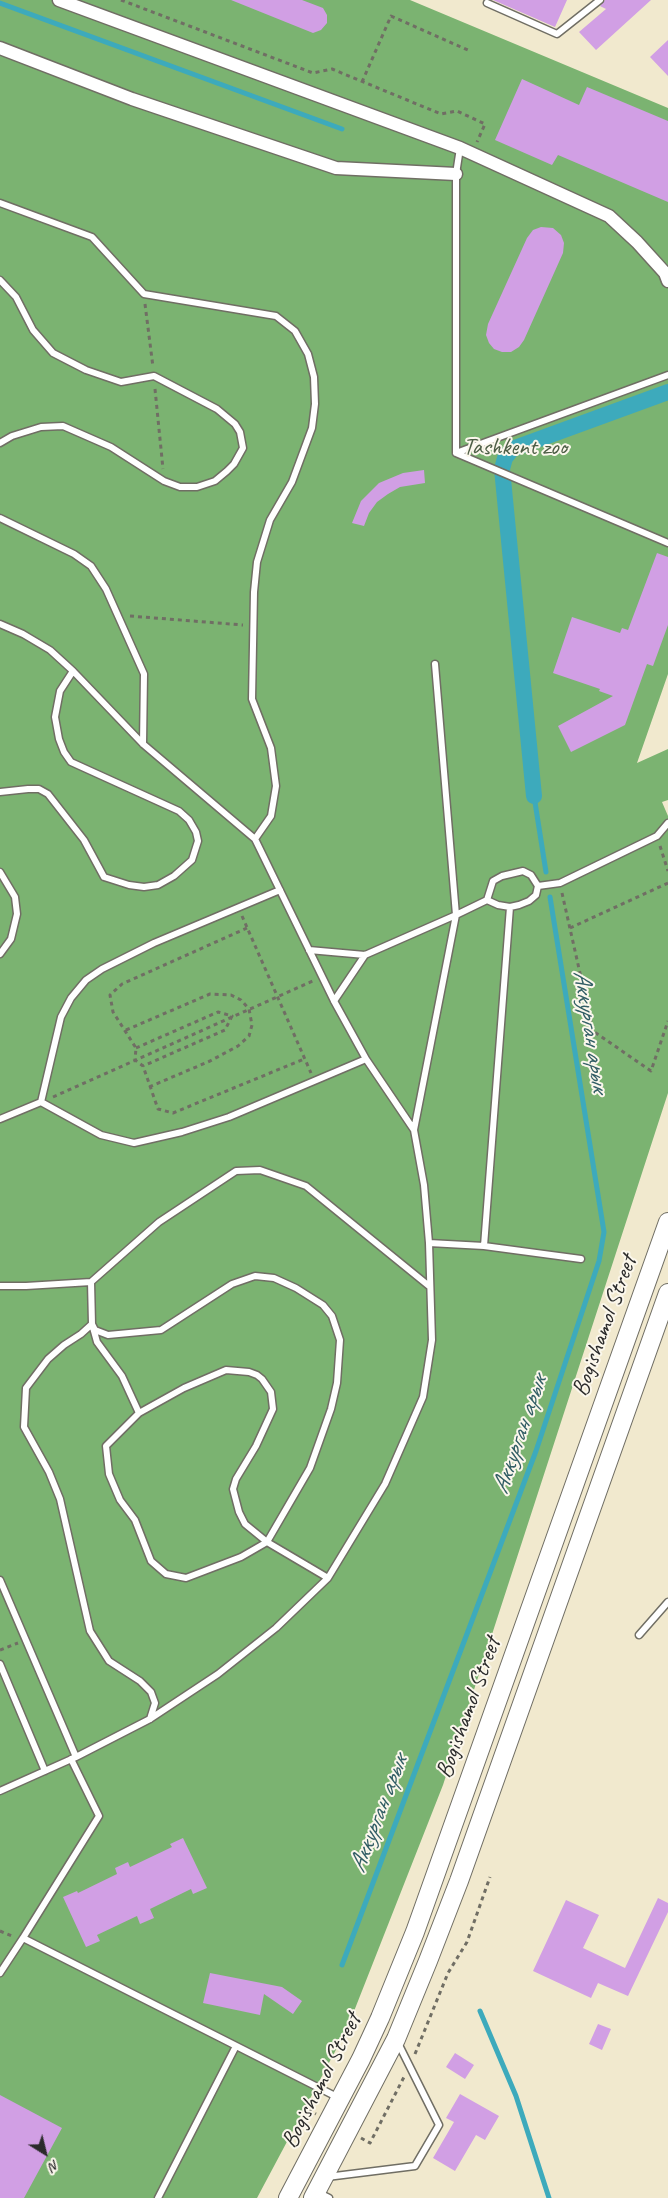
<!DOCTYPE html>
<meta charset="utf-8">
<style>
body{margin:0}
#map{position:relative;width:668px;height:2198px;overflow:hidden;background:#f1e9ce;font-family:Caveat,sans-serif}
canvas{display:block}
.north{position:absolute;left:20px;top:2128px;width:50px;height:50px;-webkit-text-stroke:4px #fbf7ec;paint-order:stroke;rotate:144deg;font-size:14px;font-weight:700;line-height:20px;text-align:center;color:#2b2b2b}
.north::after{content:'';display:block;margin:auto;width:18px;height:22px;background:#2b2b2b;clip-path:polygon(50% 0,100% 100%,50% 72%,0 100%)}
</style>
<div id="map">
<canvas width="668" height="2198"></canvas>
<div class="north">N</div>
</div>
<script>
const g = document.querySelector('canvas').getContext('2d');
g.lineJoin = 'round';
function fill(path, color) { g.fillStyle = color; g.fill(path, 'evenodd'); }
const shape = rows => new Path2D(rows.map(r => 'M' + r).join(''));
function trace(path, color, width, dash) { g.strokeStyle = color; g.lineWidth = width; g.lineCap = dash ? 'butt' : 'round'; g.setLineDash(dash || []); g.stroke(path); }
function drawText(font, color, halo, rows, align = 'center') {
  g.font = font + ' Caveat,sans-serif'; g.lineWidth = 4; g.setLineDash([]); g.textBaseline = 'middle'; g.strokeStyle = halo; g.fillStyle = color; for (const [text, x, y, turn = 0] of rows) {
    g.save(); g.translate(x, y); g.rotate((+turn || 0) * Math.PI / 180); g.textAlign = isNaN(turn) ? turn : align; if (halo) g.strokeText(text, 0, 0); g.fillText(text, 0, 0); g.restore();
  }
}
const forest = shape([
 [0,0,410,0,668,108,668,674,637,763,668,749,668,800,662,802,668,816,668,1093,443,1785,347,2029,257,2198,0,2198]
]);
const stream = shape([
 [0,3,342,129],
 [534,796,546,872],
 [342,1965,536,1451,599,1261,604,1232,550,897],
 [480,2011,516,2096,549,2198]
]);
const canal = shape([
 [534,796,502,469,505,458,512,449,668,392]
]);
const building = shape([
 [231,0,302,0,323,8,327,15,327,23,321,30,313,33],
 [493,0,567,0,555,27],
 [605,0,651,0,596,50,579,32,606,9,600,6],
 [668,40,668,76,650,57],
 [522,79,579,105,587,87,668,121,668,202,558,155,552,165,495,140],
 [541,227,553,228,561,235,564,243,563,253,524,340,519,347,511,352,502,352,494,349,489,343,486,335,488,324,527,238,533,230],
 [424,470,425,483,400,487,388,494,377,502,369,513,364,526,352,523,361,501,379,483,403,473],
 [657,553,668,557,668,625,653,666,647,664,625,725,571,752,558,726,613,696,599,691,600,689,553,673,572,617,620,633,622,628,628,630],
 [183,1838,207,1888,193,1894,191,1889,150,1909,154,1918,140,1924,137,1916,97,1935,100,1941,86,1947,63,1897,77,1891,78,1893,117,1874,115,1868,128,1862,130,1867,172,1847,170,1844],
 [658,1898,668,1903,668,1912,628,1996,598,1983,591,1998,533,1971,566,1900,599,1915,583,1948,625,1968],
 [210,1973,282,1987,302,2001,293,2014,264,1994,260,2015,203,2003],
 [598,2024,611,2029,602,2050,589,2044],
 [455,2053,474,2065,465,2079,446,2067],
 [460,2094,499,2116,485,2140,476,2135,455,2171,433,2158,454,2122,446,2118],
 [0,2095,62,2128,24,2198,0,2198]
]);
const path = shape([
 [121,0,313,73,332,69,441,114,457,111,485,124,477,142],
 [362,82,391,16,470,51],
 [145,304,153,367],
 [155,389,163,469],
 [130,616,243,625],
 [660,846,668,871],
 [562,893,593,1031,651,1071,668,1021],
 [242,916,311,1073],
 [247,928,122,984,110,995,113,1012,136,1048,135,1060,143,1066,158,1109,173,1113,304,1059],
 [570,928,668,883],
 [126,1030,210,994,231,995,241,1000,249,1009,252,1025,249,1036,238,1046,210,1061,149,1087],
 [136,1048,218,1012,232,1016,225,1030,143,1066],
 [53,1097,315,980],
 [0,1650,18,1643],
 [0,1931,12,1936],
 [415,2054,448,1973,467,1942,490,1877],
 [308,2110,316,2114],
 [361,2138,370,2143,404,2077]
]);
const lane = shape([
 [487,3,557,34,600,0],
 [0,203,92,237,144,294,276,316,295,331,308,354,314,377,315,404,312,428,292,482,270,520,257,562,254,592,252,699,271,748,276,786,271,816,255,839],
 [0,280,16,297,33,330,53,353,86,370,121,382,154,376,217,409,235,424,240,432,243,448,234,464,227,471,215,481,197,487,180,487,164,481,111,447,63,426,41,427,12,436,0,443],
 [456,453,456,174,460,148],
 [456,453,668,543],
 [456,453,668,375],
 [0,518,74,554,91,566,106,589,144,674,143,744],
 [0,624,23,634,50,650,73,671,143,744,255,839,334,1001,366,1059,414,1130,424,1185,429,1243,432,1340,423,1397,385,1484,328,1578,276,1628,218,1674,150,1719,76,1757,0,1791],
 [0,792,28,789,39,789,48,794,84,840,104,877,129,885,144,887,158,885,174,876,192,860,198,841,196,832,189,820,179,811,71,762,64,752,59,739,55,717,60,691,73,671],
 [0,872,15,897,17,914,11,939,0,954],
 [487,900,498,905,510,907,519,905,529,901,536,895,538,886],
 [309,950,365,955,456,915,487,900,493,881,502,876,523,871,531,875,538,886,560,883,657,836,668,823],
 [334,1001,365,955],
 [41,1102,101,1135,134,1143,182,1132,229,1117,366,1059],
 [41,1102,61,1017,71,998,86,980,102,969,154,943,280,890],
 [0,1119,41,1102],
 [414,1130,456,915,435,664],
 [429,1243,484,1246,581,1259],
 [484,1246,510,907],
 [91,1282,92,1324,97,1342,122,1376,139,1413],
 [0,1286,26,1286,91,1282,159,1222,236,1171,260,1170,306,1186,429,1286],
 [0,1580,76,1757],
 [639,1635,668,1602],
 [0,1664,45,1771],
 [150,1719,155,1703,151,1692,140,1681,109,1661,90,1631,60,1499,49,1472,24,1427,26,1388,48,1359,64,1345,81,1334,92,1324,95,1330,108,1335,161,1330,232,1284,255,1276,274,1278,296,1288,323,1305,332,1316,340,1340,337,1383,331,1409,310,1468,267,1542,241,1557,186,1578,166,1574,151,1561,135,1520,120,1500,109,1474,106,1446,139,1413,184,1388,226,1370,249,1372,257,1375,262,1379,271,1392,273,1409,256,1446,236,1479,233,1489,239,1512,245,1524,267,1542,328,1578],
 [71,1759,99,1816,23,1938,339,2098],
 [0,1973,23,1938],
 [327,2177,415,2166,439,2125,398,2043],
 [317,2192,329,2198],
 [158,2198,236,2046]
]);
const street = shape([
 [59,0,460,148,609,216,637,242,665,273,668,281],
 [0,48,132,99,336,168,456,174]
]);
const secondary = shape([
 [288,2198,361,2059,380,2018,415,1932,668,1222],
 [313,2198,396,2039,428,1961,459,1881,668,1293]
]);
const parkNames = [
 ["Tashkent zoo",515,448]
];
const streetNames = [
 ["Bogishamol Street",605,1326,-70],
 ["Bogishamol Street",469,1708,-70],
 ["Bogishamol Street",322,2081,-63]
];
const waterNames = [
 ["Аккурган арык",590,1031,81],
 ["Аккурган арык",520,1435,-71],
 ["Аккурган арык",379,1814,-69]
];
fill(forest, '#7bb371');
trace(stream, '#3daabc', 5);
trace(canal, '#3daabc', 16);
fill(building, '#d19fe4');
trace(lane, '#706e64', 9);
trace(street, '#706e64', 15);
trace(secondary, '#706e64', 20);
trace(path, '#706e64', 3, [4, 4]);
trace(lane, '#fff', 6);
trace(street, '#fff', 12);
trace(secondary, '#fff', 18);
drawText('24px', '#4c5d45', '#fbf7ec', parkNames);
drawText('24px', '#2b2b2b', '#fbf7ec', streetNames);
drawText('italic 25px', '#325e65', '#fbf7ec', waterNames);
</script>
